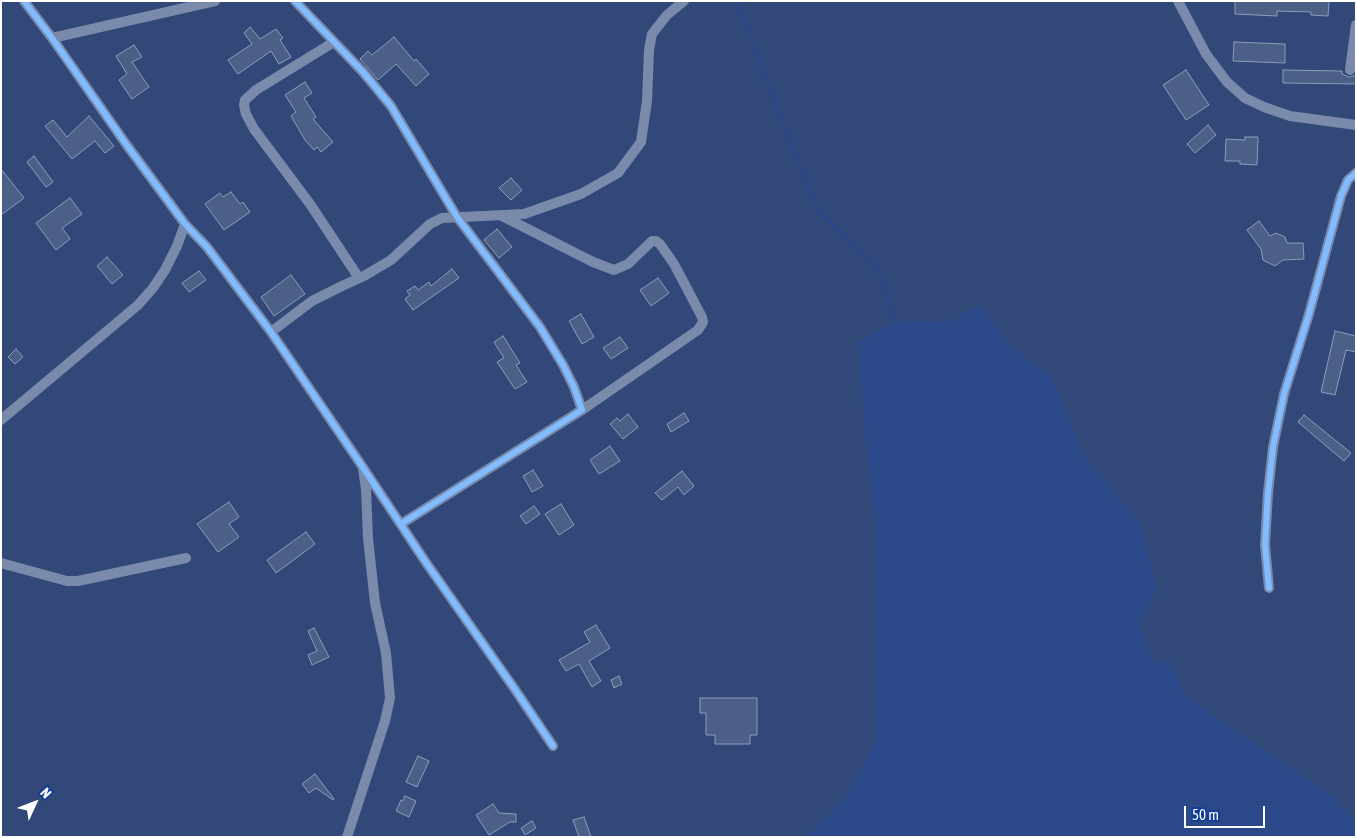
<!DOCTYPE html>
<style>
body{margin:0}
#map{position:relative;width:1357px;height:838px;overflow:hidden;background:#314878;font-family:"Asap Condensed",sans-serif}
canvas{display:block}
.frame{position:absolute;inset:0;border:2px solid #fff;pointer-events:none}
.north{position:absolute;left:10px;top:778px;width:50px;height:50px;-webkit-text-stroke:4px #143e95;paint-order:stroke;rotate:47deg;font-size:14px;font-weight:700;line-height:20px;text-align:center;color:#fff}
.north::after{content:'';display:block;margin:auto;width:18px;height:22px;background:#fff;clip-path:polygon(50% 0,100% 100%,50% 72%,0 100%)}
.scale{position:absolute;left:1184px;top:806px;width:81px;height:22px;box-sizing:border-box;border:2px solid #fff;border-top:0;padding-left:6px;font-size:15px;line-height:18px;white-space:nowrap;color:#fff;-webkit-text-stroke:4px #143e95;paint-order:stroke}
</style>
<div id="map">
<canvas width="1357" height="838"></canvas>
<div class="frame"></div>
<div class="north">N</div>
<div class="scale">50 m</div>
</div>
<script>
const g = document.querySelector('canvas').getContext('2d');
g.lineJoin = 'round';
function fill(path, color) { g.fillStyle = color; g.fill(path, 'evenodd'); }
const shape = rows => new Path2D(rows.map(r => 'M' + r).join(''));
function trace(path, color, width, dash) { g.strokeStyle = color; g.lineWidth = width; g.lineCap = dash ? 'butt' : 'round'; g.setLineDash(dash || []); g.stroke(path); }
const water = shape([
 [980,305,1010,346,1051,376,1084,456,1140,523,1157,589,1140,625,1153,663,1171,659,1184,695,1332,796,1354,820,1356,819,1356,837,806,837,843,800,876,741,876,527,865,435,858,342,895,321,949,322]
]);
const stream = shape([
 [737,1,786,131,819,212,877,266,896,325]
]);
const building = shape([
 [1235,1,1329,1,1328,16,1311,15,1311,12,1277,11,1277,16,1235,14,1235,1],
 [250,27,260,39,276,29,283,38,280,40,291,57,279,64,271,51,238,74,228,60,252,44,244,33,250,27],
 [394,37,414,61,416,59,429,74,416,86,396,64,378,80,360,59,368,51,372,55,394,37],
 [1234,42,1285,44,1285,63,1233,61,1234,42],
 [134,45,142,57,132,62,149,87,132,99,119,80,127,74,116,56,134,45],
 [1186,70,1209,105,1186,120,1163,85,1186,70],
 [1283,70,1342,71,1342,74,1349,77,1356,75,1356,84,1283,83,1283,70],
 [305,82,312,93,304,98,316,117,313,119,333,142,321,152,317,147,314,150,305,140,291,116,296,112,285,95,305,82],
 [89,116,114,146,105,153,95,141,72,159,45,126,53,120,67,137,89,116],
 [1208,125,1216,135,1195,153,1187,144,1208,125],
 [1245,137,1258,137,1257,165,1240,164,1240,161,1225,161,1226,139,1245,140,1245,137],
 [34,156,53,182,46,187,27,162,34,156],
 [1,169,24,198,1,215,1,169],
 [511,178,522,190,511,200,499,188,511,178],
 [231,192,240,204,243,202,250,212,224,230,205,204,220,193,223,197,231,192],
 [70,198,82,214,62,228,70,239,56,250,36,223,70,198],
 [1259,221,1270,236,1276,233,1285,237,1287,243,1303,243,1304,259,1283,260,1275,266,1263,260,1261,249,1247,230,1259,221],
 [497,229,512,247,499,258,484,240,497,229],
 [107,257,123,275,112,284,97,266,107,257],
 [452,269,459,278,413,310,405,299,410,295,407,291,415,286,418,290,429,282,431,286,452,269],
 [199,271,206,280,189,292,182,283,199,271],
 [291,275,305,294,274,316,261,297,291,275],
 [658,278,669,293,651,306,640,290,658,278],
 [581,314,594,337,582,344,569,321,581,314],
 [1335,331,1356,336,1356,352,1346,350,1335,395,1321,392,1335,331],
 [503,336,520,363,516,365,527,382,515,389,497,362,504,358,494,342,503,336],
 [620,337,628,348,611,359,603,348,620,337],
 [16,349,23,357,15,364,8,357,16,349],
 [684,413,689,421,671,432,667,424,684,413],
 [628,414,638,427,623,439,610,424,617,418,620,421,628,414],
 [1304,415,1351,453,1344,461,1298,422,1304,415],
 [610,446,620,461,599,474,590,460,610,446],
 [533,470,543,486,532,492,523,476,533,470],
 [682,471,694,486,684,495,678,487,662,500,655,493,682,471],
 [229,502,239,517,229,524,239,537,218,552,197,524,229,502],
 [561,504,574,525,559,535,545,514,561,504],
 [534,506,540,514,526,524,520,516,534,506],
 [306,532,315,544,276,573,267,560,306,532],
 [596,625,610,648,589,661,601,681,592,687,579,664,566,671,559,660,590,642,584,632,596,625],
 [314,628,329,657,312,665,308,655,317,651,308,631,314,628],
 [619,676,622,684,614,688,611,680,619,676],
 [700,698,757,698,757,735,750,735,750,744,715,744,715,735,706,735,706,713,700,713,700,698],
 [418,756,429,761,417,787,406,782,418,756],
 [315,774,334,799,333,800,316,788,309,793,302,784,315,774],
 [405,796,416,801,409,817,396,811,401,800,403,801,405,796],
 [493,804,499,813,516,814,516,822,510,822,489,835,476,815,493,804],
 [584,817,591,837,579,837,573,820,584,817],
 [532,821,536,828,525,835,521,828,532,821]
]);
const minor = shape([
 [24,1,52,38,126,144,185,224,207,247,271,332,362,466,427,564,514,688,553,746],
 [295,1,363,72,391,106,457,217,540,327,563,365,574,387,582,410,401,524],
 [1178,1,1206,54,1227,82,1245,98,1264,107,1290,116,1356,125],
 [52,38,215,1],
 [334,42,256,90,245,100,244,105,246,114,254,129,310,204,359,278],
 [1350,70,1356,25],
 [502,216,593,262,614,270,628,264,652,241,656,241,660,244,674,264,702,317,703,322,698,330,582,410],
 [271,332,312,301,342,286,364,276,391,260,430,224,442,218,524,214,581,194,618,173,641,142,647,101,649,50,652,34,667,15,684,1],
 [1,420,138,305,153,288,165,270,177,246,185,224],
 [1,563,67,581,78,581,186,558],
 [1269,588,1265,545,1268,493,1273,447,1284,394,1309,314,1341,196,1348,180,1356,173],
 [347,837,385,721,390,698,386,653,375,603,368,538,366,489,363,469]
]);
const cycleway = shape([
 [24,1,52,38,126,144,185,224,207,247,271,332,362,466,427,564,514,688,553,746],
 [295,1,363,72,391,106,457,217,540,327,563,365,574,387,582,410,401,524],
 [1269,588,1265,545,1268,493,1273,447,1284,394,1309,314,1341,196,1348,180,1356,173]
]);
fill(water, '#2b4888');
trace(stream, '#2b4888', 3);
fill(building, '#4c5f86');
trace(building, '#8f9db8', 1);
trace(minor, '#7a8aab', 10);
trace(cycleway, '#80bcff', 6);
</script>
